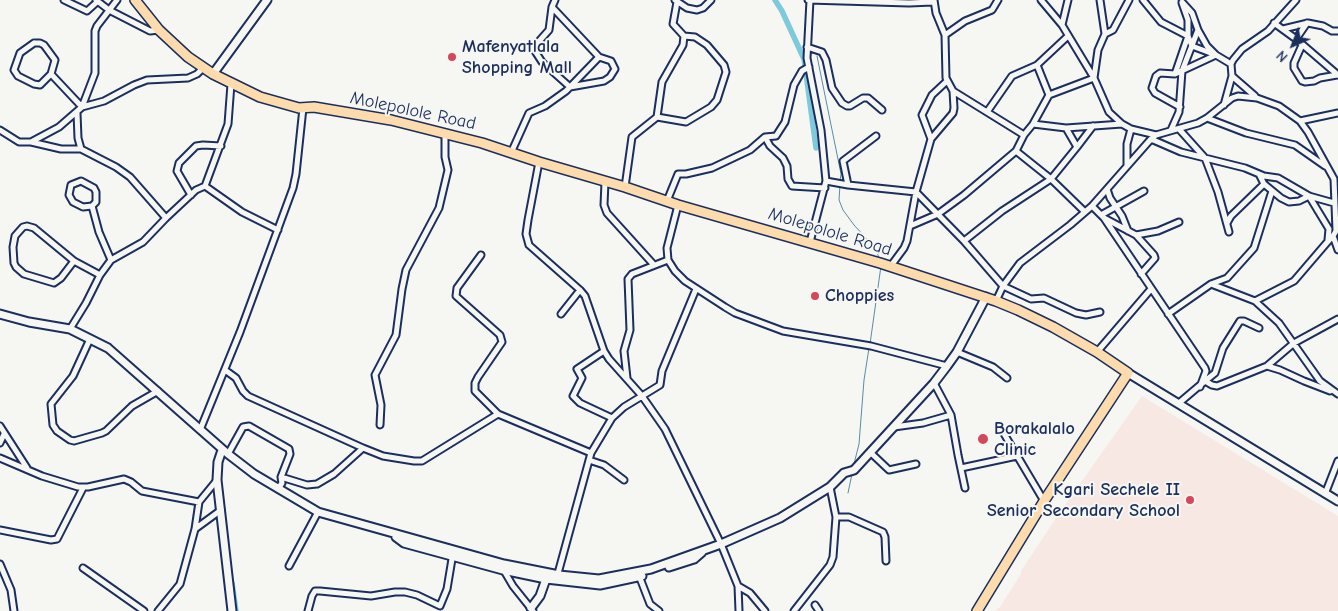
<!DOCTYPE html>
<style>
body{margin:0}
#map{position:relative;width:1338px;height:611px;overflow:hidden;background:#f6f6f2;font-family:"Comic Neue",sans-serif}
canvas{display:block}
.north{position:absolute;left:1268px;top:20px;width:50px;height:50px;-webkit-text-stroke:4px #f6f6f2;paint-order:stroke;rotate:224deg;font-size:14px;font-weight:700;line-height:20px;text-align:center;color:#1b2f5e}
.north::after{content:'';display:block;margin:auto;width:18px;height:22px;background:#1b2f5e;clip-path:polygon(50% 0,100% 100%,50% 72%,0 100%)}
</style>
<div id="map">
<canvas width="1338" height="611"></canvas>
<div class="north">N</div>
</div>
<script>
const g = document.querySelector('canvas').getContext('2d');
g.lineJoin = 'round';
function fill(path, color) { g.fillStyle = color; g.fill(path, 'evenodd'); }
const shape = rows => new Path2D(rows.map(r => 'M' + r).join(''));
function trace(path, color, width, dash) { g.strokeStyle = color; g.lineWidth = width; g.lineCap = dash ? 'butt' : 'round'; g.setLineDash(dash || []); g.stroke(path); }
function drawText(font, color, halo, rows, align = 'center') {
  g.font = font + ' "Comic Neue",sans-serif'; g.lineWidth = 4; g.setLineDash([]); g.textBaseline = 'middle'; g.strokeStyle = halo; g.fillStyle = color; for (const [text, x, y, turn = 0] of rows) {
    g.save(); g.translate(x, y); g.rotate((+turn || 0) * Math.PI / 180); g.textAlign = isNaN(turn) ? turn : align; if (halo) g.strokeText(text, 0, 0); g.fillText(text, 0, 0); g.restore();
  }
}
const built = shape([
 [1142,396,1338,516,1338,611,995,611,1000,607,1021,574,1021,571,1060,512]
]);
const stream = shape([
 [817,56,841,174,840,181],
 [840,185,839,200,843,210,854,225,876,249,879,258],
 [870,344,881,266],
 [853,468,859,444,864,380,869,348],
 [848,493,852,474]
]);
const canal = shape([
 [775,0,782,11,804,59,816,148],
 [232,583,236,611]
]);
const minor = shape([
 [64,0,87,11,97,2],
 [96,0,109,10,150,31,159,30],
 [675,0,687,8,697,10,703,8,711,0],
 [808,0,909,3,933,2],
 [810,0,807,58,821,130,826,181,810,242],
 [1100,0,1105,34],
 [1129,0,1113,30,1105,34,1098,50,1094,78,1109,112,1122,124,1131,129,1156,135],
 [1143,0,1161,22,1188,36,1192,46,1216,55],
 [1182,2,1192,13,1198,30,1207,46,1216,55,1231,64],
 [552,7,599,57],
 [1274,23,1296,39,1338,75],
 [1062,25,1068,0],
 [1283,29,1308,23,1323,26,1332,31,1338,31],
 [945,35,965,21,992,10,998,0],
 [1296,39,1307,23],
 [34,43,40,43,44,45,55,60,51,74,40,85,34,84,18,76,14,70,20,53,34,43],
 [1302,45,1294,63,1294,68,1302,81,1305,82,1314,81,1320,78,1337,75],
 [807,47,822,52,826,60,832,88,842,103,847,106,850,106,863,98,868,98,882,110],
 [51,74,82,107,95,73,95,31,97,26,117,0],
 [1175,74,1188,36,1188,20,1182,3],
 [1232,76,1255,96],
 [953,91,1024,135],
 [1049,95,1037,65,1068,36],
 [1224,105,1232,76,1231,64,1233,60,1242,49,1268,31,1296,0],
 [1180,107,1155,93,1152,88,1156,76,1160,73,1175,74,1216,55],
 [987,112,1012,76,1037,65],
 [77,113,78,138,81,149],
 [657,117,686,122,711,107,717,100,726,72,724,65,707,45,695,37,684,36],
 [1207,118,1246,133,1295,145,1325,166],
 [1300,121,1338,113],
 [1033,124,1066,128,1122,124],
 [1179,129,1205,158,1218,192,1229,232],
 [0,130,19,142,31,142,61,149,81,149,116,167,130,177,166,218],
 [1171,130,1179,112,1182,71,1198,30],
 [765,137,770,146,783,158,787,166,788,179,792,186,825,188],
 [931,139,922,115,932,95,947,81],
 [1151,139,1181,152,1245,168,1264,176,1278,178,1309,196,1334,203],
 [31,142,59,127,82,107,104,101,134,85,147,80,188,78,197,74,203,68],
 [1077,147,1093,126],
 [1016,151,1051,179,1085,212],
 [511,153,529,113,545,106,566,91,570,87,599,57,611,61,615,69,610,77,604,81,570,87,542,62,533,48,549,30,552,7,555,0],
 [539,162,528,220,526,234,529,245,580,290,585,296,604,351,609,359,642,396,665,429,721,544,738,586,739,611],
 [1127,165,1127,144,1131,129],
 [1259,174,1264,184,1281,198,1289,202,1299,201,1309,196,1329,229,1328,240],
 [826,181,848,185,916,192,964,241,1003,286,1031,299,1044,298,1076,313,1086,315,1100,312],
 [605,182,604,205,607,213,654,265],
 [848,185,843,161,876,136],
 [205,186,242,212,278,230],
 [625,187,632,137,657,117,662,82,683,45,684,36,673,24,677,2],
 [1107,189,1110,198,1122,216,1128,231],
 [191,195,177,171,179,163,196,146,203,145,221,146],
 [667,201,678,174,686,174,712,168,750,150,765,137,776,136,785,122,794,85,802,71,809,67],
 [678,205,667,248,668,260,675,271,685,281,725,307,735,313,783,331,871,346,947,366],
 [92,206,83,207,73,202,69,195,71,185,81,181,94,188,96,192,96,202,92,206,99,232,111,260],
 [1092,206,1104,218,1136,235,1154,255,1155,258,1141,274],
 [1101,215,1144,191],
 [1104,218,1205,368,1206,371,1200,387],
 [1227,223,1231,216,1264,184],
 [910,226,938,214,964,195,1016,151,1024,135,1033,124,1049,95,1094,78,1062,25,1041,0],
 [1136,235,1158,231,1179,222],
 [964,241,1002,211,1051,179,1077,147,1066,128],
 [481,255,457,288,456,296,500,335,502,342,478,377,475,383,475,391,498,414,591,453],
 [74,261,61,278,54,283,24,274,16,267,14,263,13,247,15,236,23,227,27,226,34,228,74,261,100,275],
 [890,267,904,248,907,241,916,192,931,139,953,113,954,108,953,91,946,78,945,35,936,13,934,0],
 [1211,284,1255,301,1279,323,1320,381,1338,394],
 [996,301,1003,286,1020,263,1070,225,1092,206,1151,139,1156,135,1198,123,1207,118,1232,98,1238,96,1257,98,1279,106,1300,121,1308,132,1334,179,1336,231,1333,236,1338,250],
 [1255,301,1294,281,1330,239],
 [561,314,580,290],
 [1168,314,1211,284,1227,278,1254,248,1272,191],
 [70,329,86,303,100,275,111,260,143,242,166,218,196,190,205,186,228,124,231,84],
 [90,339,73,376,51,404,53,425,57,431,70,440,74,441,102,433,106,431,132,406,158,391],
 [604,351,577,369,582,378,573,396,580,403,612,418],
 [957,352,993,367,1007,378],
 [1097,352,1151,289],
 [1267,366,1280,370,1304,381,1330,391],
 [225,370,236,378,243,391,248,396,363,448],
 [627,378,624,351,630,330,628,279,632,274,668,260],
 [1205,381,1215,373,1223,348,1240,321,1244,321,1259,328],
 [934,383,951,415,958,455,965,488],
 [1179,403,1205,381,1212,385,1217,386,1267,366,1294,343,1338,319],
 [380,425,381,405,375,375,396,335,402,289,406,270,439,208,448,170,445,157,445,137],
 [0,426,27,468],
 [894,427,923,423,951,415],
 [200,430,240,332,293,188,296,174,303,108],
 [1003,432,1044,501],
 [0,443,4,434],
 [871,453,889,470,916,464],
 [228,454,243,427,249,426,289,449,290,454,281,477],
 [0,458,42,476,78,487,88,487,124,479,131,482,142,491,199,502],
 [589,460,604,465,624,480],
 [961,468,1017,456],
 [278,489,282,483,281,477,307,485,317,484,334,474,363,448,383,456,414,461,422,461,498,414],
 [1325,494,1338,461],
 [836,517,849,517,883,532,885,537,886,561],
 [195,529,221,510],
 [0,530,51,540,57,539,83,488],
 [0,564,11,590,14,611],
 [289,566,318,512],
 [83,568,144,611],
 [503,569,513,586,533,611],
 [638,573,650,604,659,611],
 [557,577,591,453,612,418,624,407,660,385,662,371,696,289],
 [738,586,750,593,765,611],
 [815,605,819,611],
 [158,611,180,584,195,529,199,502,217,480],
 [308,611,312,596,315,591,320,591,371,596,395,592,405,592,417,595,440,606,447,589,453,553],
 [794,611,830,565,833,557,836,517,830,487]
]);
const tertiary = shape([
 [213,74,267,0],
 [0,314,29,322,70,329,108,348,228,454,254,474,318,512,504,564,559,575,599,579,651,569,721,544,780,518,830,487,844,473,854,470,934,383,947,366,957,352,986,297],
 [1128,373,1338,501],
 [222,450,218,462,217,480,232,611],
 [396,537,404,543,503,570,546,579,600,585,642,576],
 [669,567,694,559,702,552],
 [531,608,540,596,546,579]
]);
const primary = shape([
 [135,0,159,30,188,57,213,74,260,97,299,108,314,107,391,120,482,143,539,162,625,187,678,205,880,263,996,301,1018,310,1053,327,1097,352,1128,373,1044,501,977,611]
]);
const markers = [
 [452,57,5,"#d1495b"],
 [815,296,5,"#d1495b"],
 [983,439,6,"#d1495b"],
 [1190,500,5,"#d1495b"]
];
const poiNames = [
 ["Mafenyatlala",462,47],
 ["Shopping Mall",462,68],
 ["Choppies",825,296],
 ["Borakalalo",994,429],
 ["Clinic",994,450],
 ["Kgari Sechele II",1180,490,"right"],
 ["Senior Secondary School",1180,511,"right"]
];
const streetNames = [
 ["Molepolole Road",413,111,12],
 ["Molepolole Road",830,232,17]
];
fill(built, '#f7e8e4');
trace(stream, '#568caa', 1);
trace(canal, '#7ecadd', 5.5);
trace(minor, '#1b2f5e', 9);
trace(tertiary, '#1b2f5e', 11);
trace(primary, '#1b2f5e', 12);
trace(minor, '#f6f6f2', 5);
trace(tertiary, '#f6f6f2', 7);
trace(primary, '#fedbac', 9);
for (const [x, y, r, color] of markers) { const dot = new Path2D(); dot.arc(x, y, r, 0, 2 * Math.PI); g.fillStyle = color; g.fill(dot); trace(dot, '#f6f6f2', 2); }
drawText('bold 18px', '#1b2f5e', '#f6f6f2', poiNames, 'left');
drawText('18px', '#1b2f5e', '#f6f6f2', streetNames);
</script>
